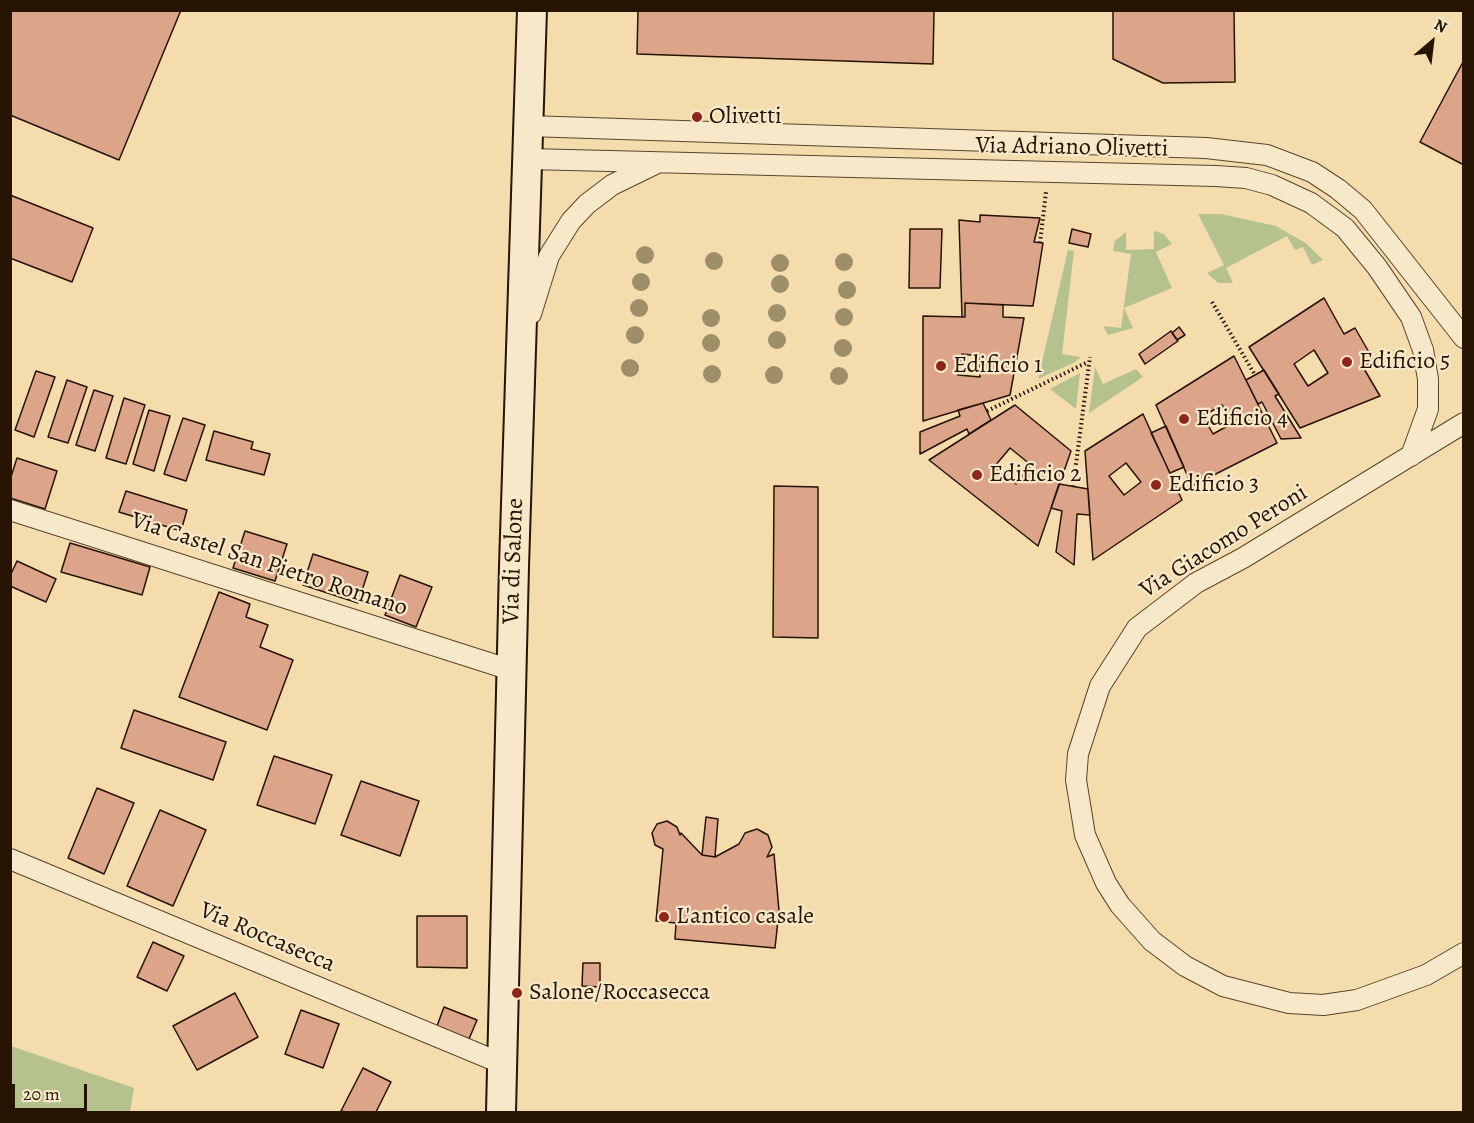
<!DOCTYPE html>
<style>
body{margin:0}
#map{position:relative;width:1474px;height:1123px;overflow:hidden;background:#f4dcad;font-family:Alegreya,serif}
canvas{display:block}
.frame{position:absolute;inset:0;border:12px solid #261300;pointer-events:none}
.north{position:absolute;left:1402px;top:12px;width:60px;height:60px;-webkit-text-stroke:4px #f8e8ca;paint-order:stroke;rotate:28deg;font-size:16px;font-weight:700;line-height:24px;text-align:center;color:#261300}
.north::after{content:'';display:block;margin:auto;width:21px;height:27px;background:#261300;clip-path:polygon(50% 0,100% 100%,50% 72%,0 100%)}
.scale{position:absolute;left:12px;top:1084px;width:75px;height:27px;box-sizing:border-box;border:3px solid #261300;border-top:0;padding-left:8px;font-size:18px;line-height:21px;white-space:nowrap;color:#261300;-webkit-text-stroke:4px #f8e8ca;paint-order:stroke}
</style>
<div id="map">
<canvas width="1474" height="1123"></canvas>
<div class="frame"></div>
<div class="north">N</div>
<div class="scale">20 m</div>
</div>
<script>
const g = document.querySelector('canvas').getContext('2d');
g.lineJoin = 'round';
function fill(path, color) { g.fillStyle = color; g.fill(path, 'evenodd'); }
const shape = rows => new Path2D(rows.map(r => 'M' + r).join(''));
function trace(path, color, width, dash) { g.strokeStyle = color; g.lineWidth = width; g.lineCap = dash ? 'butt' : 'round'; g.setLineDash(dash || []); g.stroke(path); }
function drawText(font, color, halo, rows, align = 'center') {
  g.font = font + ' Alegreya,serif'; g.lineWidth = 4.5; g.setLineDash([]); g.textBaseline = 'middle'; g.strokeStyle = halo; g.fillStyle = color; for (const [text, x, y, turn = 0] of rows) {
    g.save(); g.translate(x, y); g.rotate((+turn || 0) * Math.PI / 180); g.textAlign = isNaN(turn) ? turn : align; if (halo) g.strokeText(text, 0, 0); g.fillText(text, 0, 0); g.restore();
  }
}
const green = shape([
 [1198,214,1221,214,1276,226,1307,244,1323,260,1312,265,1303,247,1295,250,1287,236,1226,268,1233,283,1218,283,1207,273,1224,265],
 [1154,231,1164,234,1172,244,1156,252,1172,288,1124,308,1133,328,1108,335,1103,326,1121,328,1131,254,1113,251,1115,241,1126,232,1126,250,1154,249],
 [1068,250,1074,251,1062,354,1081,357,1075,362,1038,379],
 [1095,367,1103,384,1136,369,1143,377,1089,413],
 [1080,373,1076,409,1050,389],
 [11,1046,134,1088,130,1112,11,1112]
]);
const building = shape([
 [10,10,181,10,119,160,10,115,10,10],
 [638,10,934,10,933,64,637,54,638,10],
 [1113,10,1234,10,1235,82,1163,83,1113,59,1113,10],
 [1464,60,1464,165,1420,142,1464,60],
 [10,195,93,228,72,282,10,258,10,195],
 [980,215,1040,218,1034,242,1043,243,1033,306,965,303,965,317,962,317,959,220,980,222,980,215],
 [910,229,942,229,940,288,909,288,910,229],
 [1072,229,1091,234,1088,247,1069,243,1072,229],
 [1324,298,1344,334,1355,328,1374,361,1363,367,1380,396,1300,428,1249,347,1324,298],
 [1314,350,1328,373,1308,386,1294,364,1314,350],
 [965,303,1003,305,1003,317,1024,318,1010,395,923,421,923,316,965,317,965,303],
 [962,354,979,356,980,377,958,375,962,354],
 [1179,327,1185,335,1177,340,1172,333,1179,327],
 [1171,331,1178,341,1145,364,1139,354,1171,331],
 [1234,356,1277,443,1192,486,1156,405,1234,356],
 [1222,405,1233,423,1213,434,1203,416,1222,405],
 [1264,370,1279,394,1275,396,1301,438,1281,439,1262,402,1258,404,1246,380,1264,370],
 [36,371,55,377,34,437,15,430,36,371],
 [67,380,87,387,68,443,48,437,67,380],
 [94,390,113,396,95,451,76,445,94,390],
 [124,398,145,405,126,464,106,458,124,398],
 [983,403,991,420,969,434,967,429,920,454,920,432,960,416,958,410,983,403],
 [1015,405,1071,451,1038,546,929,460,1015,405],
 [1010,448,1031,465,1016,484,994,467,1010,448],
 [149,410,170,416,154,471,133,464,149,410],
 [1143,414,1182,500,1093,560,1085,451,1143,414],
 [1126,463,1141,482,1124,495,1109,476,1126,463],
 [183,418,205,425,186,481,164,474,183,418],
 [1166,426,1184,467,1170,473,1151,433,1166,426],
 [214,431,253,442,251,449,270,454,264,475,206,460,214,431],
 [17,458,57,471,45,509,10,498,10,480,17,458],
 [1059,484,1088,489,1090,515,1077,514,1074,565,1056,552,1062,511,1051,508,1059,484],
 [774,486,818,487,818,638,773,637,774,486],
 [126,491,187,510,181,531,119,512,126,491],
 [245,531,287,544,275,581,233,568,245,531],
 [70,543,150,567,142,595,61,572,70,543],
 [313,554,368,572,358,603,303,585,313,554],
 [17,561,56,579,46,602,10,586,10,576,17,561],
 [400,575,432,587,416,627,385,615,400,575],
 [219,592,250,604,246,617,268,625,260,647,293,660,267,730,179,697,219,592],
 [134,710,226,742,213,780,121,748,134,710],
 [274,756,332,775,315,824,257,805,274,756],
 [361,781,419,801,400,856,341,835,361,781],
 [97,788,134,803,104,874,68,858,97,788],
 [160,810,206,830,173,906,127,886,160,810],
 [706,817,718,819,715,857,702,855,706,817],
 [667,821,677,827,680,835,681,833,702,855,715,857,739,844,745,833,757,829,768,835,772,847,767,857,774,854,779,911,775,948,675,939,676,923,656,921,663,849,655,845,652,833,657,824,667,821],
 [417,916,467,916,467,968,417,967,417,916],
 [153,942,184,956,167,991,137,977,153,942],
 [583,963,600,963,600,987,582,986,583,963],
 [235,993,258,1037,197,1070,173,1026,235,993],
 [444,1007,477,1020,469,1039,437,1026,444,1007],
 [301,1010,339,1024,323,1068,285,1054,301,1010],
 [363,1068,391,1082,376,1112,345,1112,341,1111,363,1068]
]);
const path = shape([
 [1040,243,1046,192],
 [1212,302,1255,375],
 [987,411,1088,362],
 [1073,487,1090,357]
]);
const street = shape([
 [528,126,1206,148,1267,155,1312,172,1338,189,1363,210,1464,338],
 [528,159,1216,176,1246,178,1272,185,1311,203,1345,228,1377,267,1411,317,1423,350,1428,379,1428,409,1411,456],
 [531,314,549,256,571,221,587,204,612,185,655,164],
 [1464,423,1243,558,1196,583,1137,628,1100,686,1078,754,1076,780,1085,835,1106,883,1120,905,1152,941,1185,966,1223,986,1289,1003,1323,1005,1357,1000,1426,975,1464,953],
 [10,510,511,670],
 [10,859,503,1064]
]);
const secondary = shape([
 [501,1112,514,566,532,10]
]);
const trees = [
 [645,255],
 [714,261],
 [844,262],
 [780,263],
 [641,282],
 [780,284],
 [847,290],
 [639,308],
 [777,313],
 [844,317],
 [711,318],
 [635,335],
 [777,340],
 [711,343],
 [843,348],
 [630,368],
 [712,374],
 [774,375],
 [839,376]
];
const markers = [
 [697,117,6,"#8f2418"],
 [1347,362,6,"#8f2418"],
 [941,366,6,"#8f2418"],
 [1184,419,6,"#8f2418"],
 [977,475,6,"#8f2418"],
 [1156,485,6,"#8f2418"],
 [664,917,6,"#8f2418"],
 [517,993,6,"#8f2418"]
];
const poiNames = [
 ["Olivetti",709,117],
 ["Edificio 5",1359,362],
 ["Edificio 1",953,366],
 ["Edificio 4",1196,419],
 ["Edificio 2",989,475],
 ["Edificio 3",1168,485],
 ["L'antico casale",676,917],
 ["Salone/Roccasecca",529,993]
];
const streetNames = [
 ["Via Adriano Olivetti",1072,148,1],
 ["Via Giacomo Peroni",1224,542,-32],
 ["Via di Salone",514,561,-88],
 ["Via Castel San Pietro Romano",269,565,18],
 ["Via Roccasecca",267,938,23]
];
fill(green, '#b6c28e');
fill(building, '#dca589');
trace(building, '#261300', 1.5);
trace(street, '#5a452b', 22);
trace(secondary, '#261300', 32);
trace(path, '#261300', 4, [1.5, 3]);
trace(street, '#f8e8ca', 20);
trace(secondary, '#f8e8ca', 28);
g.fillStyle = '#9e8f69';
for (const [x, y] of trees) { g.beginPath(); g.arc(x, y, 9, 0, 2 * Math.PI); g.fill(); }
for (const [x, y, r, color] of markers) { const dot = new Path2D(); dot.arc(x, y, r, 0, 2 * Math.PI); g.fillStyle = color; g.fill(dot); trace(dot, '#f8e8ca', 2); }
drawText('24px', '#261300', '#f8e8ca', poiNames, 'left');
drawText('24px', '#261300', '#f8e8ca', streetNames);
</script>
